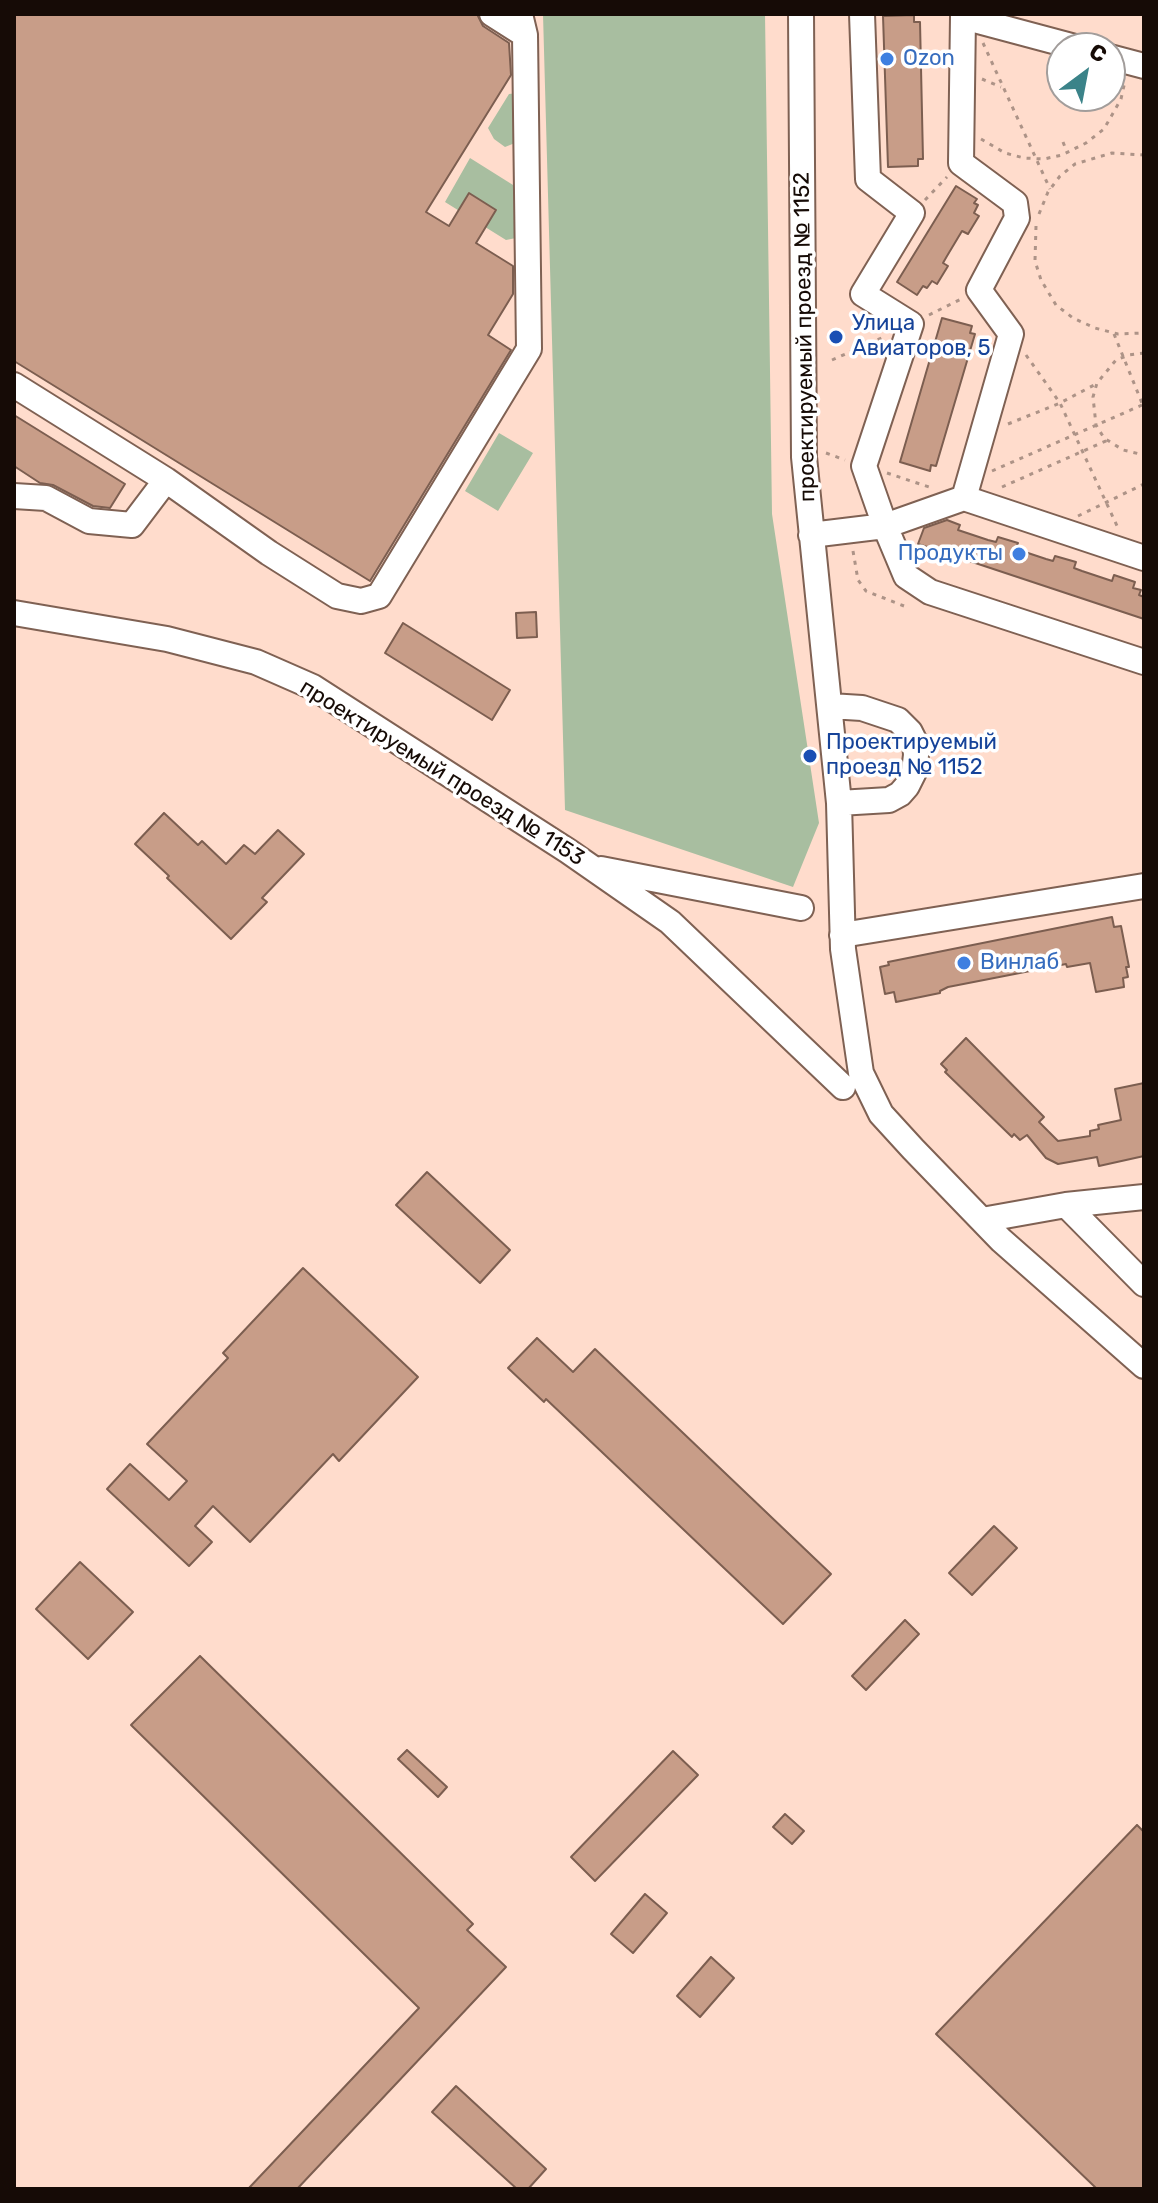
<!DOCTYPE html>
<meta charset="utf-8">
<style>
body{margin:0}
#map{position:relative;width:1158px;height:2203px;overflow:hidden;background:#ffdccc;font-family:Rubik,sans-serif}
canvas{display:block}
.frame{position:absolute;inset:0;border:16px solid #160b06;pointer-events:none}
.north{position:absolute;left:1046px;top:32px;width:80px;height:80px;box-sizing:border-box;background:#fff;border:2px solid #a29d9b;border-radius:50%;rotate:32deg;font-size:22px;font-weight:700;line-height:32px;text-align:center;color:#160b06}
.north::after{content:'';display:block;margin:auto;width:28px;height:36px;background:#3b8389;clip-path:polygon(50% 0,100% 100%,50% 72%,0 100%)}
</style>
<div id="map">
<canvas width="1158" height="2203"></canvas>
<div class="frame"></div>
<div class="north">С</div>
</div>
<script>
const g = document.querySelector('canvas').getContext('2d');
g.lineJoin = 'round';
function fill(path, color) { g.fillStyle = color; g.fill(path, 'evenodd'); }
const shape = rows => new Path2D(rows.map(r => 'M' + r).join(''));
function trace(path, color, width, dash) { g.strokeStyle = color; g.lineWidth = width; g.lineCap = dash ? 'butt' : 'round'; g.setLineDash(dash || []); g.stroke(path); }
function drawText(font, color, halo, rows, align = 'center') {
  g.font = font + ' Rubik,sans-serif'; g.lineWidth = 7; g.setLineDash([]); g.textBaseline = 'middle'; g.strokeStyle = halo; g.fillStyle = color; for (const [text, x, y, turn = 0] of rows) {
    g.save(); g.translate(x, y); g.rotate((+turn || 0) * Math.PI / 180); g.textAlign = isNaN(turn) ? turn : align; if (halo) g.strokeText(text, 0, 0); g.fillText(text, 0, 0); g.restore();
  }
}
const green = shape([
 [543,14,765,14,772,514,819,823,793,887,565,810],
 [518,93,515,143,505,147,494,139,488,128,509,94],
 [470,158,521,190,523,229,516,238,506,240,445,202],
 [499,433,533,453,498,511,465,491]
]);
const building = shape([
 [14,14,477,14,483,26,509,43,511,75,426,212,449,226,469,193,496,210,476,243,513,266,513,294,488,335,511,350,370,581,14,361,14,14],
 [914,15,914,22,920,22,923,159,918,159,918,166,888,167,883,16,914,15],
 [956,186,977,199,974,203,978,205,974,213,979,216,968,234,962,231,947,256,943,263,948,266,937,284,932,281,927,288,923,286,917,295,897,282,956,186],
 [942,318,972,326,970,333,975,334,936,466,931,465,930,471,900,462,942,318],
 [14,415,125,484,110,508,93,506,53,485,40,483,14,466,14,415],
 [947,520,960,525,958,530,988,540,996,542,998,537,1018,543,1016,549,1046,559,1053,561,1055,556,1076,562,1074,568,1082,571,1112,581,1114,575,1135,582,1133,588,1141,590,1139,595,1144,597,1144,619,918,544,924,528,947,520],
 [536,612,537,637,517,638,516,613,536,612],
 [403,623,510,690,492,720,385,653,403,623],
 [164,813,198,845,202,841,226,864,244,845,255,854,278,830,304,854,262,898,267,902,231,939,167,878,169,876,135,844,164,813],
 [1112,917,1114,927,1121,926,1129,967,1126,967,1128,977,1123,978,1124,987,1096,992,1090,963,1067,967,1066,964,948,987,940,991,940,993,896,1002,894,992,885,994,880,967,889,965,888,962,1112,917],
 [966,1038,1044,1117,1039,1122,1058,1141,1090,1136,1090,1131,1099,1129,1098,1125,1121,1120,1115,1089,1144,1083,1144,1156,1099,1166,1097,1157,1058,1164,1046,1158,1027,1135,1020,1140,1014,1134,1012,1137,945,1072,947,1070,941,1064,966,1038],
 [427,1172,510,1250,480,1283,396,1205,427,1172],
 [303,1268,418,1377,339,1461,333,1454,250,1542,213,1506,195,1526,212,1542,189,1566,107,1489,130,1464,169,1500,187,1481,147,1444,228,1358,223,1353,303,1268],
 [537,1338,573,1372,595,1349,831,1574,783,1624,546,1399,544,1402,508,1368,537,1338],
 [994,1526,1017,1548,972,1595,949,1573,994,1526],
 [80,1562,133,1612,88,1659,36,1609,80,1562],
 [905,1620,919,1634,866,1690,852,1676,905,1620],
 [200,1656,473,1924,467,1930,506,1967,297,2189,248,2189,419,2008,131,1725,200,1656],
 [407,1750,447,1787,438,1797,398,1759,407,1750],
 [673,1751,698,1775,595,1881,571,1857,673,1751],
 [785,1814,804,1831,792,1844,773,1827,785,1814],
 [1137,1825,1144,1832,1144,2189,1097,2189,936,2034,1137,1825],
 [645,1894,667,1913,633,1953,611,1934,645,1894],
 [711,1957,734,1978,700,2017,677,1996,711,1957],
 [456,2086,546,2169,528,2189,517,2189,432,2112,456,2086]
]);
const path = shape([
 [983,43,1050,189],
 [982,79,1001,87],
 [1059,85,1062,80],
 [981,139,1005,153,1024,158,1044,159,1062,155,1086,143,1104,129,1121,99,1125,81],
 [1063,142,1067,152],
 [925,200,947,177],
 [1039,214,1048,192,1060,176,1075,164,1112,153,1144,155],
 [1036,226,1035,261,1041,280,1056,305,1073,318,1095,328,1118,334,1144,333],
 [929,315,961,299],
 [1114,334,1144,408],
 [1144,353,1129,355,1116,360,1097,383,1093,397,1096,425,1104,438,1123,450,1144,455],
 [1026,355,1060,403,1118,528],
 [832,360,886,336],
 [1008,424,1060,403,1096,384],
 [826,453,845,460],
 [992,471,1142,405],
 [887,473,929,487],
 [1002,487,1108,440],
 [1078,516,1144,484],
 [853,551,858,580,866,591,904,606]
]);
const minor = shape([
 [492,14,525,35],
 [801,14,804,457,839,803,843,949,861,1073,881,1114,913,1149,1001,1240,1144,1366],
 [862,14,868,179,912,213,863,294,911,324,864,466,885,526,964,498],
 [1079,48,963,17,961,163,1015,203,1017,218,979,290,1011,334,964,498,1144,558],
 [1110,57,1144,66],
 [14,385,166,480,269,553,337,596,361,601,379,596,529,349,525,35,520,14],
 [14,496,46,498,89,521,132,525,166,480],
 [811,535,885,526,906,576,930,592,1144,662],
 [14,613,167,639,256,662,313,687,568,851,670,922,843,1087],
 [830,706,862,708,898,720,910,732,915,742,916,755,914,772,907,786,900,794,889,800,839,803],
 [601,869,801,908],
 [842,935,1144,886],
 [1066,1205,1144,1284],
 [982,1220,1066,1205,1144,1197]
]);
const markers = [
 [887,59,8,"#3f7fe0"],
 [836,337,8,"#1a4fb4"],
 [1019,554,8,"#3f7fe0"],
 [810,756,8,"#1a4fb4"],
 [964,963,8,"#3f7fe0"]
];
const shopNames = [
 ["Ozon",903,59],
 ["Продукты",1003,554,"right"],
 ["Винлаб",980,963]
];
const transitNames = [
 ["Улица",852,324],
 ["Авиаторов, 5",852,349],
 ["Проектируемый",826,743],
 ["проезд № 1152",826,768]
];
const streetNames = [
 ["проектируемый проезд № 1152",805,337,-91],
 ["проектируемый проезд № 1153",442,773,32]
];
fill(green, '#a8bea0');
fill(building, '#c89d88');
trace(building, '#7c5e50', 2);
trace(minor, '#7f6153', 28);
trace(path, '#ad9387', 3, [4, 6]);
trace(minor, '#fff', 24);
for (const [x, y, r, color] of markers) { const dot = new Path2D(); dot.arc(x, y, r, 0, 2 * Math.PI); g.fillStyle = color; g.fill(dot); trace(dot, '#fff', 3); }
drawText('22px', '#366cbe', '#fff', shopNames, 'left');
drawText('22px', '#164399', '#fff', transitNames, 'left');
drawText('22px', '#160b06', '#fff', streetNames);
</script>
